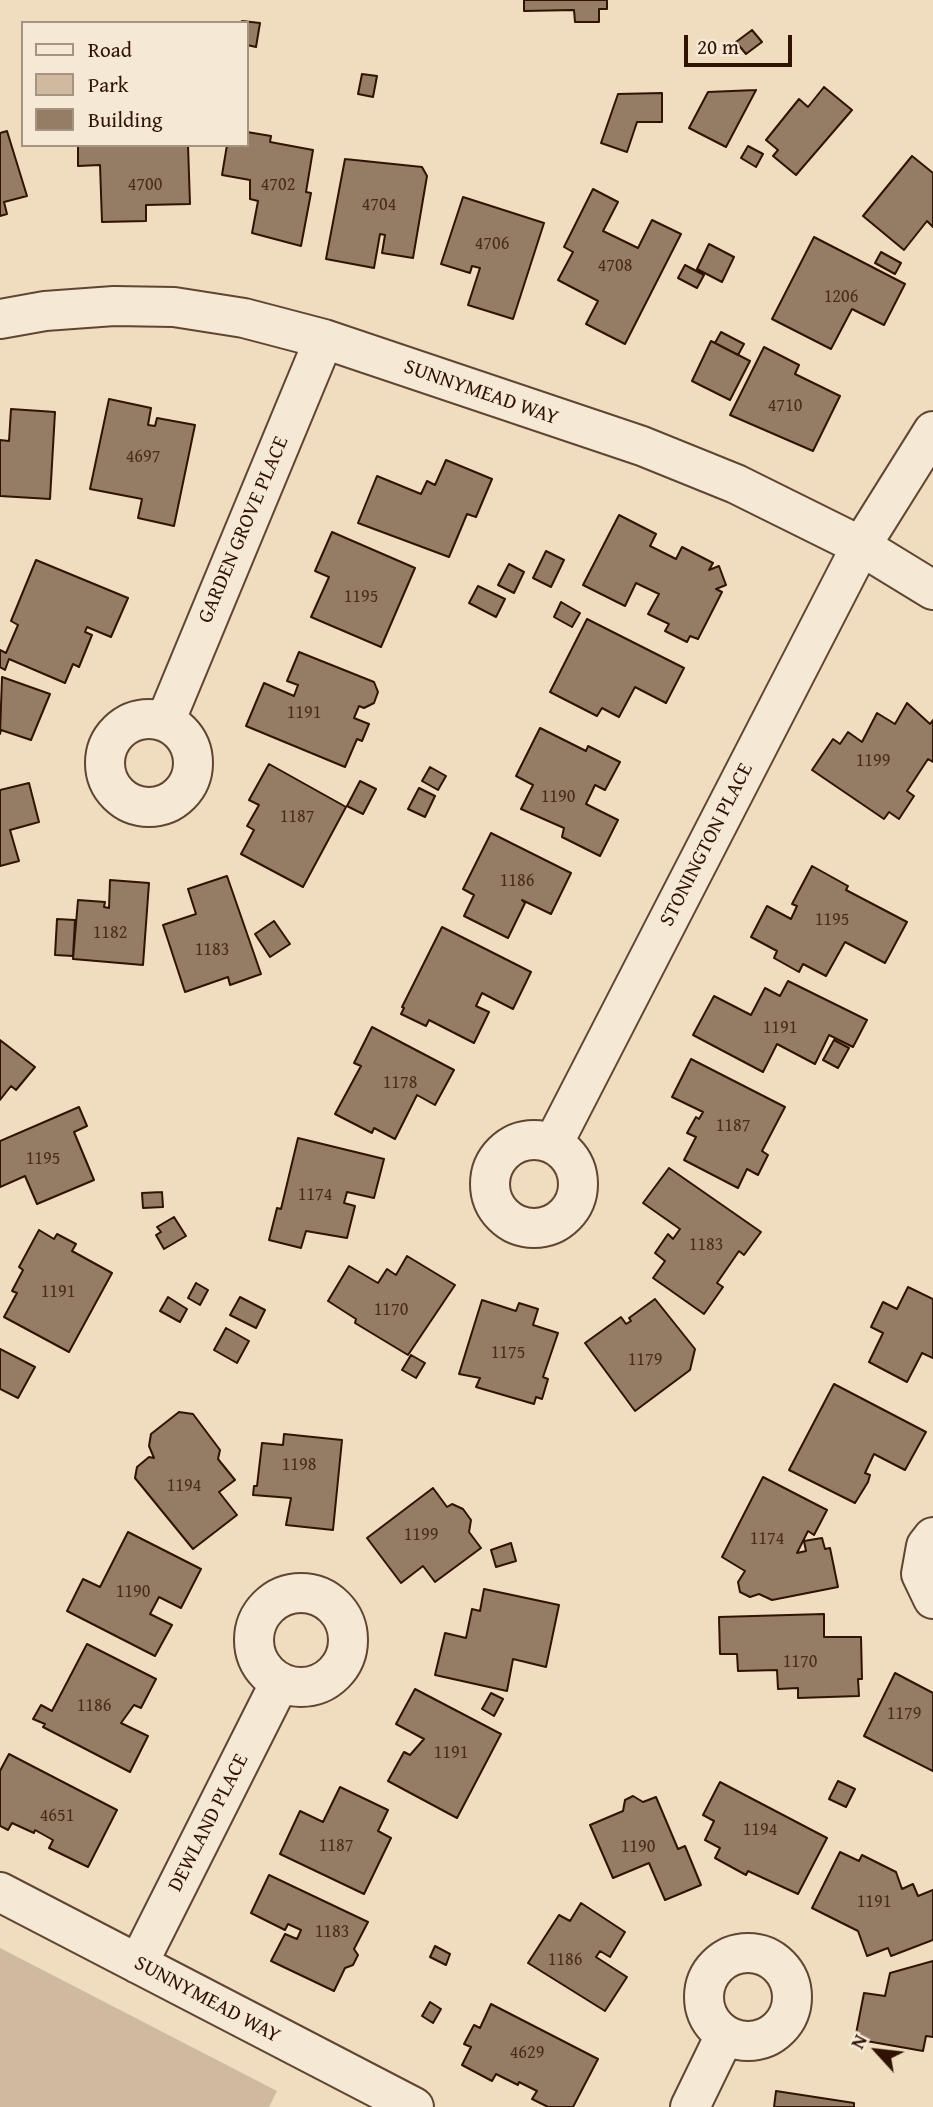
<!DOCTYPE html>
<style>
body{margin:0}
#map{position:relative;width:933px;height:2107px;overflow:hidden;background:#f0dcbf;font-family:"Gentium Book Plus",serif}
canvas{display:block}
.legend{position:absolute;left:21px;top:21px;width:228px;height:126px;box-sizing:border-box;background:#f5e8d5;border:2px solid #a69381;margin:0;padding:9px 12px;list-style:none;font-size:21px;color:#301303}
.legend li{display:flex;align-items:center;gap:14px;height:35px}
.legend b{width:35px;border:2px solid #a69381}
.north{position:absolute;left:842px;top:2016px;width:70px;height:70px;-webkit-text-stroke:5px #f5e8d5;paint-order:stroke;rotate:297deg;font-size:19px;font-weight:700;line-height:28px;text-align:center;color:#301303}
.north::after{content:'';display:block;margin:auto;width:24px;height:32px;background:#301303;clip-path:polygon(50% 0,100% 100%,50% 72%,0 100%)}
.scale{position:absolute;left:684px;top:35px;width:108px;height:32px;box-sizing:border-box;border:4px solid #301303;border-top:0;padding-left:9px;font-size:21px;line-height:24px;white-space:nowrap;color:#301303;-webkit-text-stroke:5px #f5e8d5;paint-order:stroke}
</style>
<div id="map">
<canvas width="933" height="2107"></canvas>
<ul class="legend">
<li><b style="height:9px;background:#f5e8d5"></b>Road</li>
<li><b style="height:19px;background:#cfba9f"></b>Park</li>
<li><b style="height:19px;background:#947c65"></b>Building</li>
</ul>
<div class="north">N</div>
<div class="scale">20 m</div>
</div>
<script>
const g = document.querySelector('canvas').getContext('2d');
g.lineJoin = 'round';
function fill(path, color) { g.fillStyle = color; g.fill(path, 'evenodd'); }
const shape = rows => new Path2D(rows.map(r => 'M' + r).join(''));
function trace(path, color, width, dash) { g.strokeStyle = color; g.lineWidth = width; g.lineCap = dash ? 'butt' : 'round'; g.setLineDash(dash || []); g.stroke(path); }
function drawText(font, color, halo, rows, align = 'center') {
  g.font = font + ' "Gentium Book Plus",serif'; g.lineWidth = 6; g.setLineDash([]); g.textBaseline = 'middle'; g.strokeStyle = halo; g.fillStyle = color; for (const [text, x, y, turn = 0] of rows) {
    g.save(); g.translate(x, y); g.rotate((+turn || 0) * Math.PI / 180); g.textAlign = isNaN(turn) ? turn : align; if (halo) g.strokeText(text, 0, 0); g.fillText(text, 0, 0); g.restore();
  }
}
const green = shape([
 [0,1948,277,2091,269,2107,0,2107]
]);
const building = shape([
 [524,0,607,0,607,9,599,9,599,22,575,22,574,10,524,11,524,0],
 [242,21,260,23,256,47,247,45,247,23,242,21],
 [752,30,762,42,746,54,736,42,752,30],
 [362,74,377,76,373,97,358,94,362,74],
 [824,87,852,110,796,175,773,156,778,150,766,140,799,99,808,107,824,87],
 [756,90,726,147,689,128,708,92,756,90],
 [662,93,662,122,637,122,627,152,601,143,618,94,662,93],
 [7,131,27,196,4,202,7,214,0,216,0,133,7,131],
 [247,132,271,136,270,142,313,150,306,192,311,193,301,246,252,233,258,201,250,199,250,180,222,175,227,145,247,145,247,132],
 [78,145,188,145,190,204,146,205,146,221,102,222,100,165,78,166,78,145],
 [748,146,763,154,756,167,741,158,748,146],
 [912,156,933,173,933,227,927,221,904,250,863,216,912,156],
 [345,159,422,167,427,176,413,258,382,253,385,235,380,234,374,268,326,259,345,159],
 [593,189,618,202,603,231,638,248,652,220,681,234,625,344,586,324,598,301,558,280,573,252,564,247,593,189],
 [463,197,544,223,513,319,468,305,480,268,472,266,470,273,441,264,463,197],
 [814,237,905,284,884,325,852,309,831,349,772,319,814,237],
 [709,244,734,257,722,282,697,269,709,244],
 [881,252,901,263,895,274,875,263,881,252],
 [685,265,704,275,697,288,678,278,685,265],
 [721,332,744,344,738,355,715,343,721,332],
 [711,341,750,361,730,400,692,381,711,341],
 [764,347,799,365,795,374,840,396,813,451,730,415,764,347],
 [109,399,151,408,148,425,155,426,157,418,195,425,174,526,138,518,142,499,90,489,109,399],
 [11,409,55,412,50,499,0,496,0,440,9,441,11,409],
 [446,460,492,479,476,517,467,514,449,557,358,523,377,476,421,494,427,481,435,485,446,460],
 [619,515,656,534,650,546,676,559,682,547,713,563,709,570,719,566,726,585,716,589,722,592,698,639,690,636,687,642,665,631,669,624,648,614,659,594,636,583,625,606,583,585,619,515],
 [332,532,415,568,381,647,311,617,329,577,315,571,332,532],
 [546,551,564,560,551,587,533,578,546,551],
 [36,560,128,598,111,637,87,627,85,632,92,635,79,667,73,664,65,683,9,659,5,670,0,667,0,650,6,653,18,625,11,621,36,560],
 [509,564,524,572,514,593,498,585,509,564],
 [478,586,505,599,496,617,469,603,478,586],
 [561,602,580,613,572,627,554,617,561,602],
 [587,619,684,668,666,703,635,687,619,717,602,708,597,716,550,692,587,619],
 [299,652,374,682,378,692,374,703,364,708,359,706,354,718,369,724,362,741,357,739,345,767,246,726,264,683,294,696,298,685,287,681,299,652],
 [2,677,50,694,31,740,1,730,0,734,2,677],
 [907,703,930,724,933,720,933,762,928,759,907,791,914,796,899,819,889,812,884,819,812,770,833,739,840,744,848,732,862,742,877,713,895,724,907,703],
 [540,728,586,751,588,746,620,762,605,790,595,785,586,804,618,820,600,856,562,837,564,828,521,809,533,785,516,776,540,728],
 [269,764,346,807,303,887,241,854,254,830,247,826,259,805,249,800,269,764],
 [430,767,446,776,438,790,422,781,430,767],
 [360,781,376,789,363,814,347,806,360,781],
 [29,783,39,822,10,830,19,861,0,866,0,790,29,783],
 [419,788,435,796,425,817,408,809,419,788],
 [491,833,571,873,551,914,522,900,525,903,508,938,464,916,474,895,463,889,491,833],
 [812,866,848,886,846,890,907,922,885,963,845,942,826,976,803,964,799,972,774,958,777,951,751,937,767,906,791,919,797,906,792,904,812,866],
 [227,876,261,974,230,985,228,977,185,992,163,925,196,914,188,889,227,876],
 [110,880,149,883,143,965,73,959,78,900,105,902,104,907,109,908,110,880],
 [57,919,75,920,73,956,55,955,57,919],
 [274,921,290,944,270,957,255,934,274,921],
 [442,927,531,972,513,1009,482,993,476,1006,489,1012,474,1043,429,1020,426,1026,401,1014,404,1008,402,1007,442,927],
 [788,981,867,1020,853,1047,829,1035,815,1064,777,1044,763,1072,693,1035,714,996,751,1015,765,988,780,996,788,981],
 [372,1027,454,1070,435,1105,417,1095,395,1139,374,1128,372,1133,335,1114,361,1066,354,1063,372,1027],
 [0,1040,35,1067,16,1090,11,1086,0,1100,0,1040],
 [834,1040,849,1048,838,1068,823,1060,834,1040],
 [691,1059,785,1107,762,1151,768,1155,758,1175,747,1169,738,1188,684,1160,696,1137,687,1133,696,1117,699,1119,703,1112,672,1097,691,1059],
 [79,1107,87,1126,74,1132,94,1180,37,1204,25,1176,0,1187,0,1141,79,1107],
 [298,1138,384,1159,374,1198,347,1192,344,1203,355,1206,347,1238,306,1231,301,1248,269,1240,277,1208,281,1209,298,1138],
 [669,1168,761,1232,744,1255,739,1251,717,1283,723,1287,704,1314,653,1278,665,1261,655,1253,668,1234,673,1239,680,1229,643,1203,669,1168],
 [162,1192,163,1207,143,1208,142,1193,162,1192],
 [174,1217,186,1236,164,1249,156,1235,161,1232,157,1227,174,1217],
 [39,1230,54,1239,57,1234,76,1244,72,1251,112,1273,69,1352,4,1317,17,1293,12,1291,23,1270,19,1267,39,1230],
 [407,1256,455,1285,408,1355,355,1323,356,1319,328,1301,349,1266,378,1283,387,1269,396,1275,407,1256],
 [196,1283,208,1290,200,1305,188,1298,196,1283],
 [908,1287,933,1299,933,1358,922,1353,907,1382,869,1362,883,1333,871,1327,883,1302,897,1309,908,1287],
 [168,1297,187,1309,180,1322,160,1311,168,1297],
 [240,1297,265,1310,256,1328,230,1315,240,1297],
 [655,1299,695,1349,690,1370,635,1411,585,1343,621,1317,626,1324,631,1321,629,1318,655,1299],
 [482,1300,516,1311,519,1303,538,1309,533,1325,558,1333,543,1377,548,1379,542,1399,536,1397,534,1404,476,1387,480,1378,459,1374,482,1300],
 [226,1328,249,1341,237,1363,214,1350,226,1328],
 [0,1349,35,1367,18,1398,0,1389,0,1349],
 [411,1355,425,1363,416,1378,402,1370,411,1355],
 [834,1384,926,1432,905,1470,874,1454,865,1473,870,1475,868,1482,855,1503,789,1470,834,1384],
 [179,1412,193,1414,220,1450,218,1459,235,1480,219,1492,237,1515,193,1549,135,1478,137,1467,149,1457,154,1458,149,1446,151,1434,179,1412],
 [284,1434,342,1440,333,1530,286,1525,291,1498,253,1495,254,1486,257,1486,262,1443,283,1445,284,1434],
 [763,1477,827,1510,814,1535,808,1531,797,1553,806,1551,804,1541,822,1538,825,1549,830,1548,838,1587,772,1600,759,1594,750,1597,740,1592,738,1582,745,1571,722,1557,763,1477],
 [433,1488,447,1507,452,1504,463,1509,471,1520,469,1532,481,1548,435,1582,423,1566,401,1583,367,1538,433,1488],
 [128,1532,201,1569,181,1608,159,1597,150,1614,172,1625,155,1656,67,1611,83,1579,100,1587,128,1532],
 [511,1543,516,1561,496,1567,491,1550,511,1543],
 [484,1589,559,1605,546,1667,513,1659,507,1691,435,1675,445,1633,466,1638,472,1609,480,1611,484,1589],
 [824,1614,824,1637,861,1637,862,1679,858,1679,859,1696,798,1698,798,1688,778,1689,777,1670,738,1671,737,1654,720,1654,719,1617,824,1614],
 [87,1644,156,1679,141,1708,134,1705,121,1723,148,1736,130,1772,43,1727,45,1724,33,1719,41,1705,52,1711,87,1644],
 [895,1673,933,1693,933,1771,864,1736,895,1673],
 [415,1689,501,1734,457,1818,388,1781,404,1752,410,1755,424,1739,396,1724,415,1689],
 [491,1693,503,1699,494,1716,482,1709,491,1693],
 [9,1754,117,1810,88,1867,49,1848,53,1840,35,1830,34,1833,12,1823,8,1830,0,1826,0,1771,9,1754],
 [838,1781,855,1789,846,1807,829,1799,838,1781],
 [720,1782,827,1838,798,1894,748,1871,746,1875,715,1858,720,1848,705,1840,714,1821,703,1815,720,1782],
 [340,1787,388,1810,378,1831,391,1838,364,1894,280,1854,300,1811,323,1822,340,1787],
 [633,1796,643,1802,656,1797,678,1849,685,1846,701,1885,665,1900,649,1863,613,1878,590,1825,623,1811,625,1800,633,1796],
 [840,1852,859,1861,862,1855,896,1872,902,1889,913,1884,918,1896,933,1890,933,1940,891,1956,888,1948,867,1956,858,1931,812,1908,840,1852],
 [269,1875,368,1922,354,1949,358,1955,353,1965,345,1968,334,1991,271,1961,285,1934,297,1939,301,1930,288,1924,285,1930,251,1913,269,1875],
 [581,1903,625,1932,610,1957,600,1951,596,1957,627,1977,605,2011,528,1963,559,1915,570,1921,581,1903],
 [435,1946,450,1954,446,1965,430,1957,435,1946],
 [933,1961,933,2037,926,2036,923,2051,855,2039,864,1993,885,1996,890,1973,933,1961],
 [430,2002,441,2009,433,2023,422,2016,430,2002],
 [491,2004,598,2059,573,2107,548,2107,532,2099,537,2091,519,2082,518,2085,496,2074,492,2081,462,2065,471,2047,464,2044,474,2025,480,2028,491,2004],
 [776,2091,854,2103,854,2107,774,2107,776,2091]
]);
const minor = shape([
 [0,319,45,311,114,306,174,307,244,318,324,339,642,446,736,484,861,546,933,590],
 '105 763a44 44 0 1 1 88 0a44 44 0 1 1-88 0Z',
 [165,722,324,339],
 '490 1184a44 44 0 1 1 88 0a44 44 0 1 1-88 0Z',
 [553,1144,861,546,933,431],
 [933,1537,926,1546,921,1574,933,1599],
 '254 1640a47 47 0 1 1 94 0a47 47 0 1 1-94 0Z',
 [0,1892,414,2107],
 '704 1997a44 44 0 1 1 88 0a44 44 0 1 1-88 0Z',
 [138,1964,280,1682],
 [690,2107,725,2035]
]);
const numberNames = [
 ["4700",145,185],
 ["4702",278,185],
 ["4704",379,205],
 ["4706",492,244],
 ["4708",615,266],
 ["1206",841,297],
 ["4710",785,406],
 ["4697",143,457],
 ["1195",361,597],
 ["1191",304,713],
 ["1199",873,761],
 ["1190",558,797],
 ["1187",297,817],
 ["1186",517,881],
 ["1195",832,920],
 ["1182",110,933],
 ["1183",212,950],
 ["1191",780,1028],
 ["1178",400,1083],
 ["1187",733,1126],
 ["1195",43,1159],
 ["1174",315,1195],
 ["1183",706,1245],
 ["1191",58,1292],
 ["1170",391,1310],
 ["1175",508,1353],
 ["1179",645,1360],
 ["1198",299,1465],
 ["1194",184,1486],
 ["1199",421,1535],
 ["1174",767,1539],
 ["1190",133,1592],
 ["1170",800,1662],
 ["1186",94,1706],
 ["1179",904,1714],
 ["1191",451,1753],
 ["4651",57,1816],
 ["1194",760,1830],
 ["1187",336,1846],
 ["1190",638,1847],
 ["1191",874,1902],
 ["1183",332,1932],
 ["1186",565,1960],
 ["4629",527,2053]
];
const streetNames = [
 ["SUNNYMEAD WAY",481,393,19],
 ["GARDEN GROVE PLACE",244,530,-67],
 ["STONINGTON PLACE",707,845,-63],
 ["DEWLAND PLACE",209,1823,-63],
 ["SUNNYMEAD WAY",207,2000,28]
];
fill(green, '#cfba9f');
fill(building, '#947c65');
trace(building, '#301303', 2);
trace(minor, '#604532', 42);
trace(minor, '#f5e8d5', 38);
drawText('18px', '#492d1c', null, numberNames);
drawText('21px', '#301303', '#f5e8d5', streetNames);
</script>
